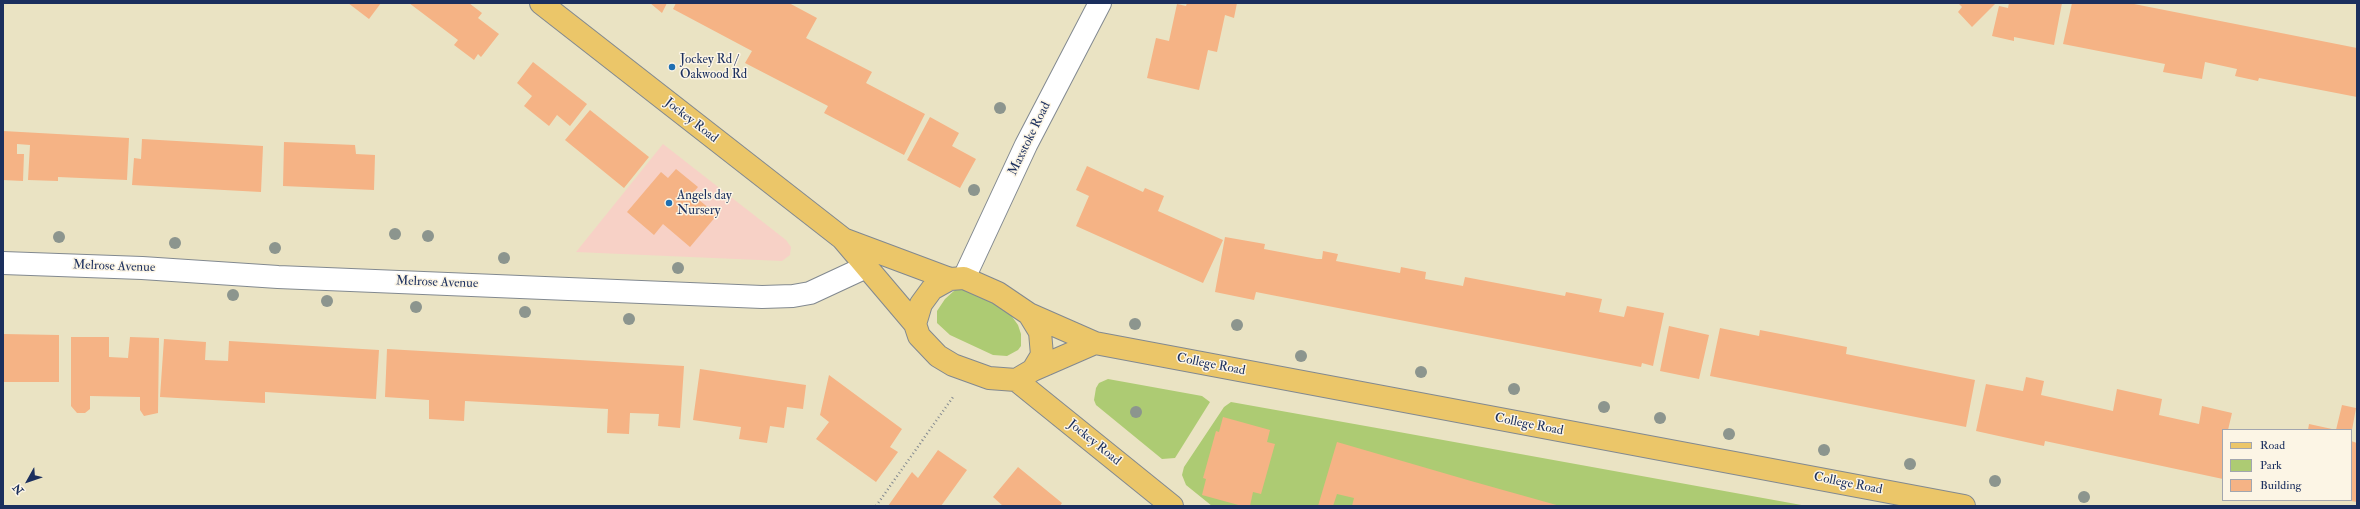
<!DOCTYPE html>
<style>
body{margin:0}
#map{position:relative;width:2360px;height:509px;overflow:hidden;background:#eae3c3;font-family:"IM FELL Double Pica",serif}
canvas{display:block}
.frame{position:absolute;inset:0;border:4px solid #1b2f5e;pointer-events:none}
.legend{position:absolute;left:2222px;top:429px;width:130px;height:72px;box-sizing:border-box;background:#fcf5e5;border:1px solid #a2a6af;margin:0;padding:5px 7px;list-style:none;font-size:12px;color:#1b2f5e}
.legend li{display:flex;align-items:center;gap:8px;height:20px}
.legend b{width:20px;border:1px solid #a2a6af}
.north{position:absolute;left:8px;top:461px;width:40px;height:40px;-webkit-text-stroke:3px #fcf5e5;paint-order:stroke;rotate:230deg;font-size:11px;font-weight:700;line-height:16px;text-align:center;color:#1b2f5e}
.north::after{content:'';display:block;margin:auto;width:14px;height:18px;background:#1b2f5e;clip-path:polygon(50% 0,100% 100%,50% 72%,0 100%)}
</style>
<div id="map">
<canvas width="2360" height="509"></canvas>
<div class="frame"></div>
<ul class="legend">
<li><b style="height:5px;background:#ebc669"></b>Road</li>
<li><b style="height:11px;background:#adcb73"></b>Park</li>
<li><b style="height:11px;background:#f5b385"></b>Building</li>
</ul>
<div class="north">N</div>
</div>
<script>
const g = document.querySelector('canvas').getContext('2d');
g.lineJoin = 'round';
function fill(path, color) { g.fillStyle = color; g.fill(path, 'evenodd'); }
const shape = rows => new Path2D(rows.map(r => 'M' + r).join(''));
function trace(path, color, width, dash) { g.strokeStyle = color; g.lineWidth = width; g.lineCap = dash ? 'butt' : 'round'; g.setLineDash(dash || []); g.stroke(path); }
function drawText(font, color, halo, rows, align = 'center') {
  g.font = font + ' "IM FELL Double Pica",serif'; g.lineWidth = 3; g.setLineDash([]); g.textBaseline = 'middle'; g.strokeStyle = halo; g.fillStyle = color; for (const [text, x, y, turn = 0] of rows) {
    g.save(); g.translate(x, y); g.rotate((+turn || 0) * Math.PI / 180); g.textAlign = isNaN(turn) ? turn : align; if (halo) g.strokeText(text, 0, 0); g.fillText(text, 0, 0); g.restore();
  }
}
const built = shape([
 [663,144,786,240,791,247,790,255,782,261,576,252]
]);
const green = shape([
 [961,288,976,293,1008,311,1018,325,1021,334,1021,346,1018,350,1007,356,993,355,950,335,937,323,937,311,945,299,955,290],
 [1108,379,1202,396,1210,402,1175,458,1162,459,1096,405,1094,400,1096,388,1099,383],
 [1231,402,1388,430,1807,506,1212,506,1186,485,1182,475,1184,467,1224,407]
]);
const building = shape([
 [348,3,381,3,369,19],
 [409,3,469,3,482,13,478,18,499,34,481,57,478,54,474,60,454,45,458,40],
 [650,3,667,3,662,13],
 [676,3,789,3,817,18,806,38,872,72,866,83,925,114,904,155,824,113,828,106,745,63,752,51,673,9],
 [1187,3,1237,3,1234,18,1225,15,1217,52,1208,50,1199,90,1147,78,1156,38,1169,41,1177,4,1186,6],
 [1958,3,1996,3,1972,27,1958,12,1962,7],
 [2009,3,2062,3,2054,45,2014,37,2014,41,1992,36,1999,6,2008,8],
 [2072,3,2129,3,2357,48,2357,97,2259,78,2258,81,2235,76,2237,69,2205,62,2202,79,2163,72,2165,64,2063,44],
 [533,62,587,104,570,126,557,115,549,126,524,106,532,96,517,83],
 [590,110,649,157,624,188,565,140],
 [930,117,959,133,952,146,976,159,960,188,907,160],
 [3,131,129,138,127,180,58,177,58,181,28,180,30,145,17,144,17,154,24,154,23,181,3,180],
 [142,139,263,146,261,192,132,185,134,158,141,159],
 [284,142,355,145,356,154,375,155,374,190,283,186],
 [1087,166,1143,192,1145,188,1164,196,1158,211,1223,240,1203,283,1076,226,1089,196,1076,190],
 [676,169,698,187,692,194,717,215,690,247,663,224,654,235,627,212,661,172,668,178],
 [1225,237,1265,244,1264,249,1317,259,1322,259,1323,251,1338,254,1336,261,1400,273,1401,267,1426,272,1425,279,1463,286,1465,277,1565,296,1566,292,1602,299,1599,312,1624,317,1627,306,1664,313,1653,366,1642,363,1641,367,1256,292,1254,300,1215,292],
 [1669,326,1709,335,1699,379,1660,371],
 [1720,328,1759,336,1760,330,1847,347,1846,354,1975,380,1966,427,1710,376],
 [3,334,59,335,59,382,3,382],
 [71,337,109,337,109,357,128,358,130,337,159,338,158,413,144,416,140,410,140,397,90,396,90,409,85,413,77,413,71,406],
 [164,339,206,342,205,360,228,361,229,341,379,350,376,399,265,392,265,403,160,397],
 [387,349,684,366,680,428,658,426,659,414,630,413,629,434,607,433,608,409,465,401,464,421,429,419,429,400,385,397],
 [700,369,806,385,803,409,787,407,784,428,770,426,767,443,739,439,741,427,693,420],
 [829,375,902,429,890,447,898,452,876,482,816,439,829,422,820,415],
 [2026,377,2044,381,2041,395,2113,411,2117,389,2162,399,2159,415,2199,424,2202,406,2232,413,2228,430,2223,430,2223,479,2045,441,2044,446,1976,431,1986,384,2023,391],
 [2342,405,2356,408,2352,430,2336,430],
 [1223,417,1270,430,1267,442,1275,444,1261,494,1253,492,1250,506,1242,506,1202,495,1206,479,1203,478,1216,431,1219,432],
 [2309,424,2332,429,2332,430,2308,430],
 [2351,441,2357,443,2357,502,2351,501],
 [1337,442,1471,481,1560,506,1352,506,1354,498,1337,494,1333,506,1318,506],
 [938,450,967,470,941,506,888,506,912,472,918,478],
 [1018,467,1062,503,1060,506,1003,506,993,497]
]);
const path = shape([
 [876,506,953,397]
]);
const minor = shape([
 [3,263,142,268,278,277,762,297,793,296,810,293,866,267],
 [964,278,1026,145,1100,3]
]);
const major = shape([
 [541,3,842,238,915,324],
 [843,239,950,279],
 [964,278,998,293,1029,314,1040,332,1042,355,1033,370,1016,380,989,378,953,365,938,356,919,336,915,324,921,304,932,289,950,279,964,278],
 [1029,314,1095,343,1964,506],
 [1033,370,1095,343],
 [1016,380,1172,506]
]);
const trees = [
 [1000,108],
 [974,190],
 [395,234],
 [428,236],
 [59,237],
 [175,243],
 [275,248],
 [504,258],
 [678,268],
 [233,295],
 [327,301],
 [416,307],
 [525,312],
 [629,319],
 [1135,324],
 [1237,325],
 [1301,356],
 [1421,372],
 [1514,389],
 [1604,407],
 [1136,412],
 [1660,418],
 [1729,434],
 [1824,450],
 [1910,464],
 [1995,481],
 [2084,497]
];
const markers = [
 [672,67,4,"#1f6fb2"],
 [669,203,4,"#1f6fb2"]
];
const poiNames = [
 ["Jockey Rd /",680,60],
 ["Oakwood Rd",680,75],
 ["Angels day",677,196],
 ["Nursery",677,211]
];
const streetNames = [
 ["Jockey Road",691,121,38],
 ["Maxstoke Road",1030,139,-64],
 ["Melrose Avenue",114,267,2],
 ["Melrose Avenue",437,283,2],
 ["College Road",1211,365,11],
 ["College Road",1529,425,11],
 ["Jockey Road",1094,443,39],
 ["College Road",1848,484,11]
];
fill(built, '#f7d1c6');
fill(green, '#adcb73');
fill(building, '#f5b385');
trace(minor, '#828990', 24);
trace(major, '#828990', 24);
trace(path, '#828990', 2.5, [1, 3]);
trace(minor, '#fff', 22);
trace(major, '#ebc669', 22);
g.fillStyle = '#8c958e';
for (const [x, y] of trees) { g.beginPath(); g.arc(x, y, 6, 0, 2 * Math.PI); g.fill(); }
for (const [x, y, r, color] of markers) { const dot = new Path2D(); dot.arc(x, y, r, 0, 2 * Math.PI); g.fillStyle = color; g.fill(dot); trace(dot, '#fcf5e5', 1.5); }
drawText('13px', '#1b2f5e', '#fcf5e5', poiNames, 'left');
drawText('13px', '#1b2f5e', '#fcf5e5', streetNames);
</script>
